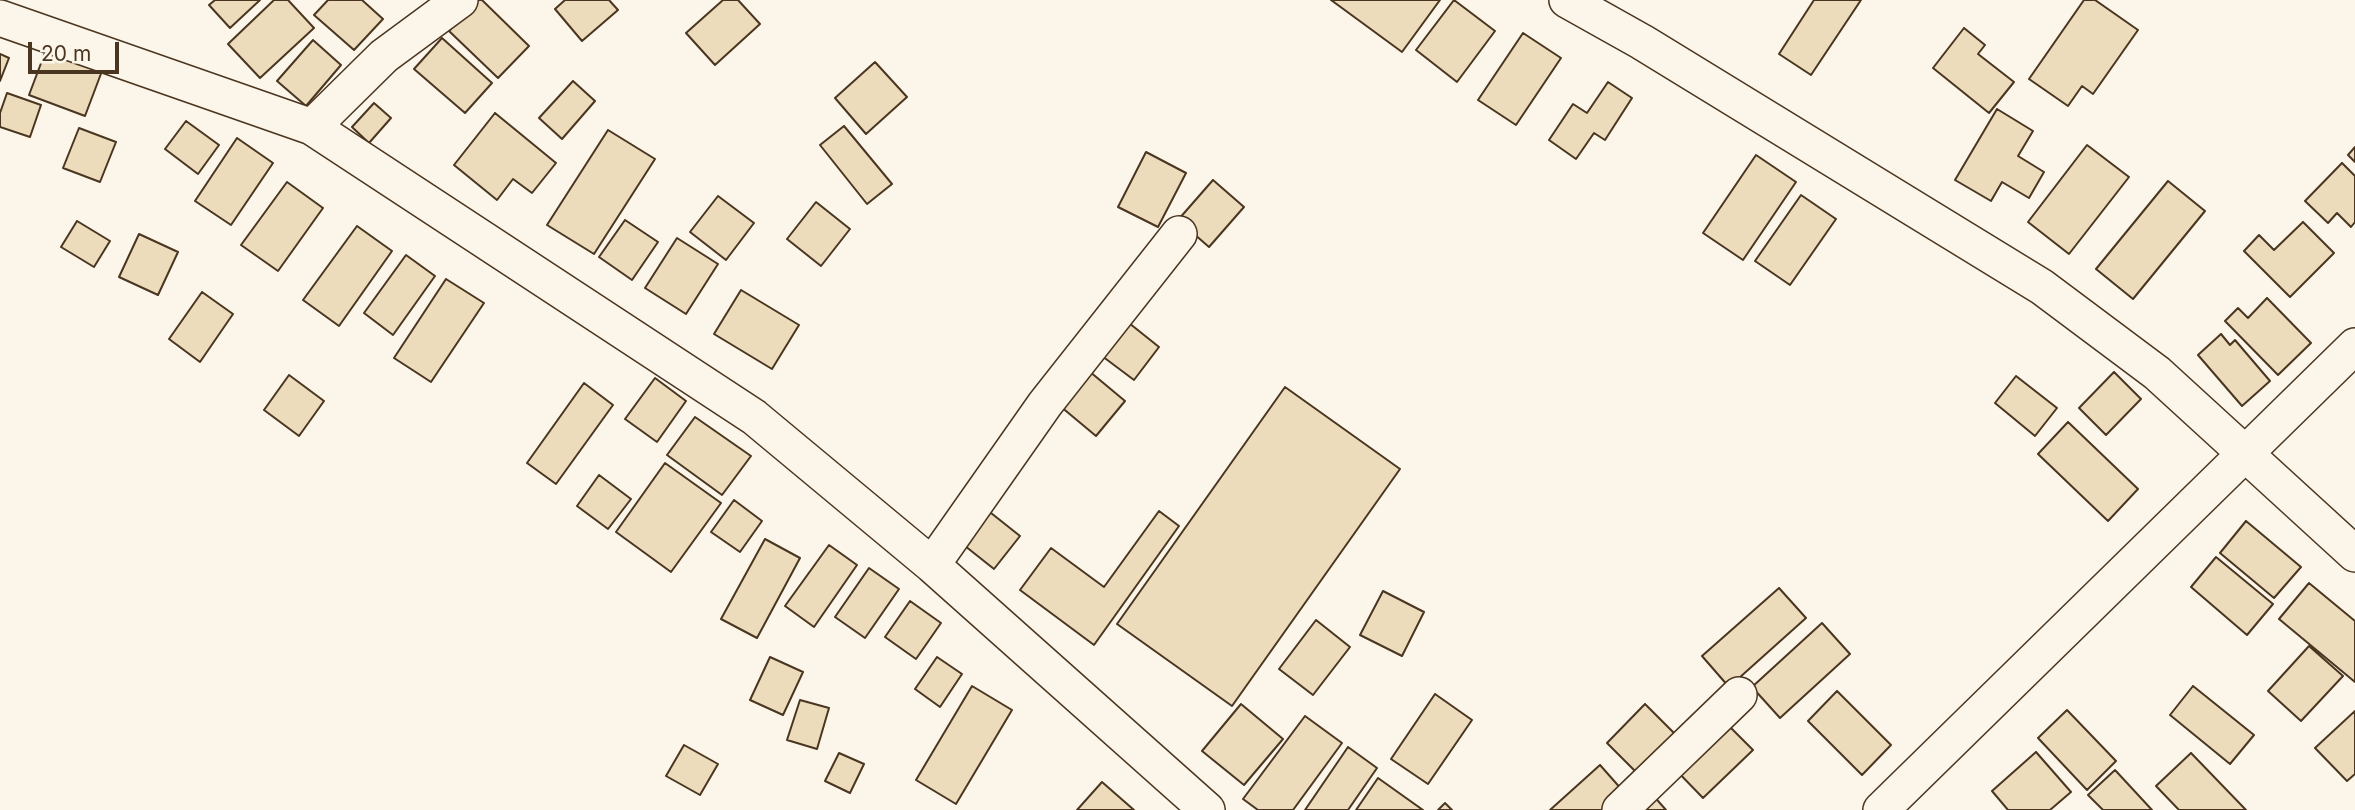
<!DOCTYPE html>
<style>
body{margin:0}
#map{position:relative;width:2355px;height:810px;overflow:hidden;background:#fbf6e9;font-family:Inter,sans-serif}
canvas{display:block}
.scale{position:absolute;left:28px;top:42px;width:91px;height:32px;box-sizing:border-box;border:4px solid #4a3520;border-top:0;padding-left:9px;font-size:21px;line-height:24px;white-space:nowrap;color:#4a3520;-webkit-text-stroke:5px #fbf6e9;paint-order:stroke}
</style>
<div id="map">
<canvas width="2355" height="810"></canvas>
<div class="scale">20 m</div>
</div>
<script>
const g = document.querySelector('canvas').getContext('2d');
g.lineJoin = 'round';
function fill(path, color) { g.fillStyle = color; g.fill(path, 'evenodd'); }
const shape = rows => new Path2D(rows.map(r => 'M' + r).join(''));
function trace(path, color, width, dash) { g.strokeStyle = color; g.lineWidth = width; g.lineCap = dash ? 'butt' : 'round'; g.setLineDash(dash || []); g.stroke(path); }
const building = shape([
 [215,0,260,0,230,28,209,5,215,0],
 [274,0,288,0,314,28,260,78,228,44,274,0],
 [328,0,362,0,383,19,354,50,314,15,328,0],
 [478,0,482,0,529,46,498,78,449,31,478,0],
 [565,0,609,0,618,10,582,41,555,9,565,0],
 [723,0,738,0,760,24,715,65,686,33,723,0],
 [1331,0,1440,0,1402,52,1331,0],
 [1454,0,1495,31,1457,82,1416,50,1454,0],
 [1814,0,1861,0,1811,75,1779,54,1814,0],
 [2084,0,2095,0,2138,30,2093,94,2082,86,2068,106,2029,79,2084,0],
 [1964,28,1985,45,1978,54,2014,82,1989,113,1933,68,1964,28],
 [1523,33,1561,58,1516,125,1478,100,1523,33],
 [442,38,492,83,465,113,414,69,442,38],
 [313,40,341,65,306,106,277,81,313,40],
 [46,50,102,71,85,116,29,95,46,50],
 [0,54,9,58,0,81,0,54],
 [875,62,907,97,866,134,835,98,875,62],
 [573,81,595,101,562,139,539,118,573,81],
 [1608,82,1632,98,1605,140,1594,133,1576,159,1549,140,1573,104,1587,113,1608,82],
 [7,93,41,105,30,137,0,127,0,113,7,93],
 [374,103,391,118,369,143,352,127,374,103],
 [1997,109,2033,131,2018,156,2044,172,2029,198,2002,182,1991,201,1955,180,1997,109],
 [495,113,556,163,532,193,513,179,497,200,454,165,495,113],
 [186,121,219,145,198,174,165,149,186,121],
 [844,126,892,184,867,204,820,145,844,126],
 [79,128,116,142,100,182,63,168,79,128],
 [608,130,655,159,594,254,547,225,608,130],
 [237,138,273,163,231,225,195,201,237,138],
 [2087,145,2129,177,2069,254,2028,222,2087,145],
 [2355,147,2355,162,2348,155,2355,147],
 [1146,152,1186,173,1158,227,1118,207,1146,152],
 [1756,155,1796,182,1743,260,1703,233,1756,155],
 [2342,163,2355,176,2355,222,2351,227,2337,213,2328,223,2305,201,2342,163],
 [1213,180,1244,207,1209,247,1178,220,1213,180],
 [2168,181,2205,211,2133,299,2096,269,2168,181],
 [287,182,323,208,278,271,241,245,287,182],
 [1801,195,1836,219,1790,285,1755,261,1801,195],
 [718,196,754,223,726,260,690,232,718,196],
 [816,202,850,229,821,266,787,239,816,202],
 [625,220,658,242,632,280,599,257,625,220],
 [77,221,110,241,94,267,61,247,77,221],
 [2303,222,2334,253,2290,297,2244,251,2259,235,2274,250,2303,222],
 [357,226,392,251,339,326,303,300,357,226],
 [139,234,178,252,158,295,119,277,139,234],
 [677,238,718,264,686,314,645,288,677,238],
 [406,255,435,276,393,335,364,313,406,255],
 [446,279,484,303,431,382,394,358,446,279],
 [741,290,799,325,772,369,714,334,741,290],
 [202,292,233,314,200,362,169,339,202,292],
 [2267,298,2311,343,2278,375,2225,321,2238,308,2248,318,2267,298],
 [1124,319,1159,347,1134,380,1098,353,1124,319],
 [2221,334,2230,345,2235,340,2270,381,2242,406,2198,355,2221,334],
 [1089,371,1125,401,1096,436,1060,406,1089,371],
 [2114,372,2141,399,2106,435,2079,408,2114,372],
 [289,375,324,401,299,436,264,410,289,375],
 [2016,376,2057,408,2035,436,1995,403,2016,376],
 [655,378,686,401,657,442,625,419,655,378],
 [584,383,613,405,556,484,527,463,584,383],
 [1285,387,1400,469,1232,706,1117,624,1285,387],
 [695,417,751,456,722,495,667,455,695,417],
 [2068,422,2138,489,2108,521,2038,454,2068,422],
 [665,463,721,503,671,572,616,532,665,463],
 [599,475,631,499,608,529,577,506,599,475],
 [734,500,762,521,740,552,711,532,734,500],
 [986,509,1020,536,994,569,960,542,986,509],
 [1159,511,1179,526,1094,645,1020,590,1051,548,1104,587,1159,511],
 [2246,521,2301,567,2274,598,2220,553,2246,521],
 [765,539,800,558,757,638,721,619,765,539],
 [829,545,857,565,814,627,785,606,829,545],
 [2216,557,2273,604,2247,635,2191,587,2216,557],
 [869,568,899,589,865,638,835,617,869,568],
 [2309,583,2355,621,2355,682,2279,619,2309,583],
 [1779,588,1806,618,1729,687,1702,656,1779,588],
 [1383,591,1424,612,1402,656,1360,635,1383,591],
 [910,601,941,623,916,659,885,637,910,601],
 [1316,620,1350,647,1313,695,1279,669,1316,620],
 [1822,623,1850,654,1780,718,1752,687,1822,623],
 [2309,646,2343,676,2301,721,2268,691,2309,646],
 [770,657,803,672,783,715,750,700,770,657],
 [937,657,962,674,940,707,915,689,937,657],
 [972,686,1012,710,956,804,916,780,972,686],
 [2193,686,2254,735,2230,764,2170,715,2193,686],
 [1837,691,1891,745,1862,775,1808,721,1837,691],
 [1435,694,1472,720,1428,784,1391,759,1435,694],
 [800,700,829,708,817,749,787,740,800,700],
 [1241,704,1283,739,1244,785,1202,751,1241,704],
 [1645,704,1676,735,1638,774,1607,743,1645,704],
 [2067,710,2116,761,2087,790,2038,738,2067,710],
 [2355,711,2355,774,2347,781,2315,748,2355,711],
 [1305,716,1342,743,1293,810,1258,810,1243,799,1305,716],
 [1722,719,1753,750,1703,798,1673,767,1722,719],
 [684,745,718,764,700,795,666,776,684,745],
 [1348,747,1377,768,1348,810,1305,810,1348,747],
 [2036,752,2071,792,2050,810,2008,810,1992,791,2036,752],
 [839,753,864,764,850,793,825,781,839,753],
 [2191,753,2246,810,2179,810,2156,786,2191,753],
 [1600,765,1623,791,1602,810,1550,810,1600,765],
 [2115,770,2152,810,2103,810,2088,795,2115,770],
 [1378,778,1423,810,1356,810,1378,778],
 [1102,782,1134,810,1077,810,1102,782],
 [1651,793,1666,810,1632,810,1651,793],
 [1445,803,1452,810,1438,810,1445,803]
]);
const minor = shape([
 [1567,0,1642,42,2042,287,2157,373,2355,554],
 [0,18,312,127,754,417,932,565,1207,810],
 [312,127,384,56,460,0],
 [932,565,1045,404,1179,234],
 [1620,810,1739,695],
 [1881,810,2355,346]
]);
fill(building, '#ecdcbc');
trace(building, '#4a3520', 2);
trace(minor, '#4a3520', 38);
trace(minor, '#fbf6e9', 35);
</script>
